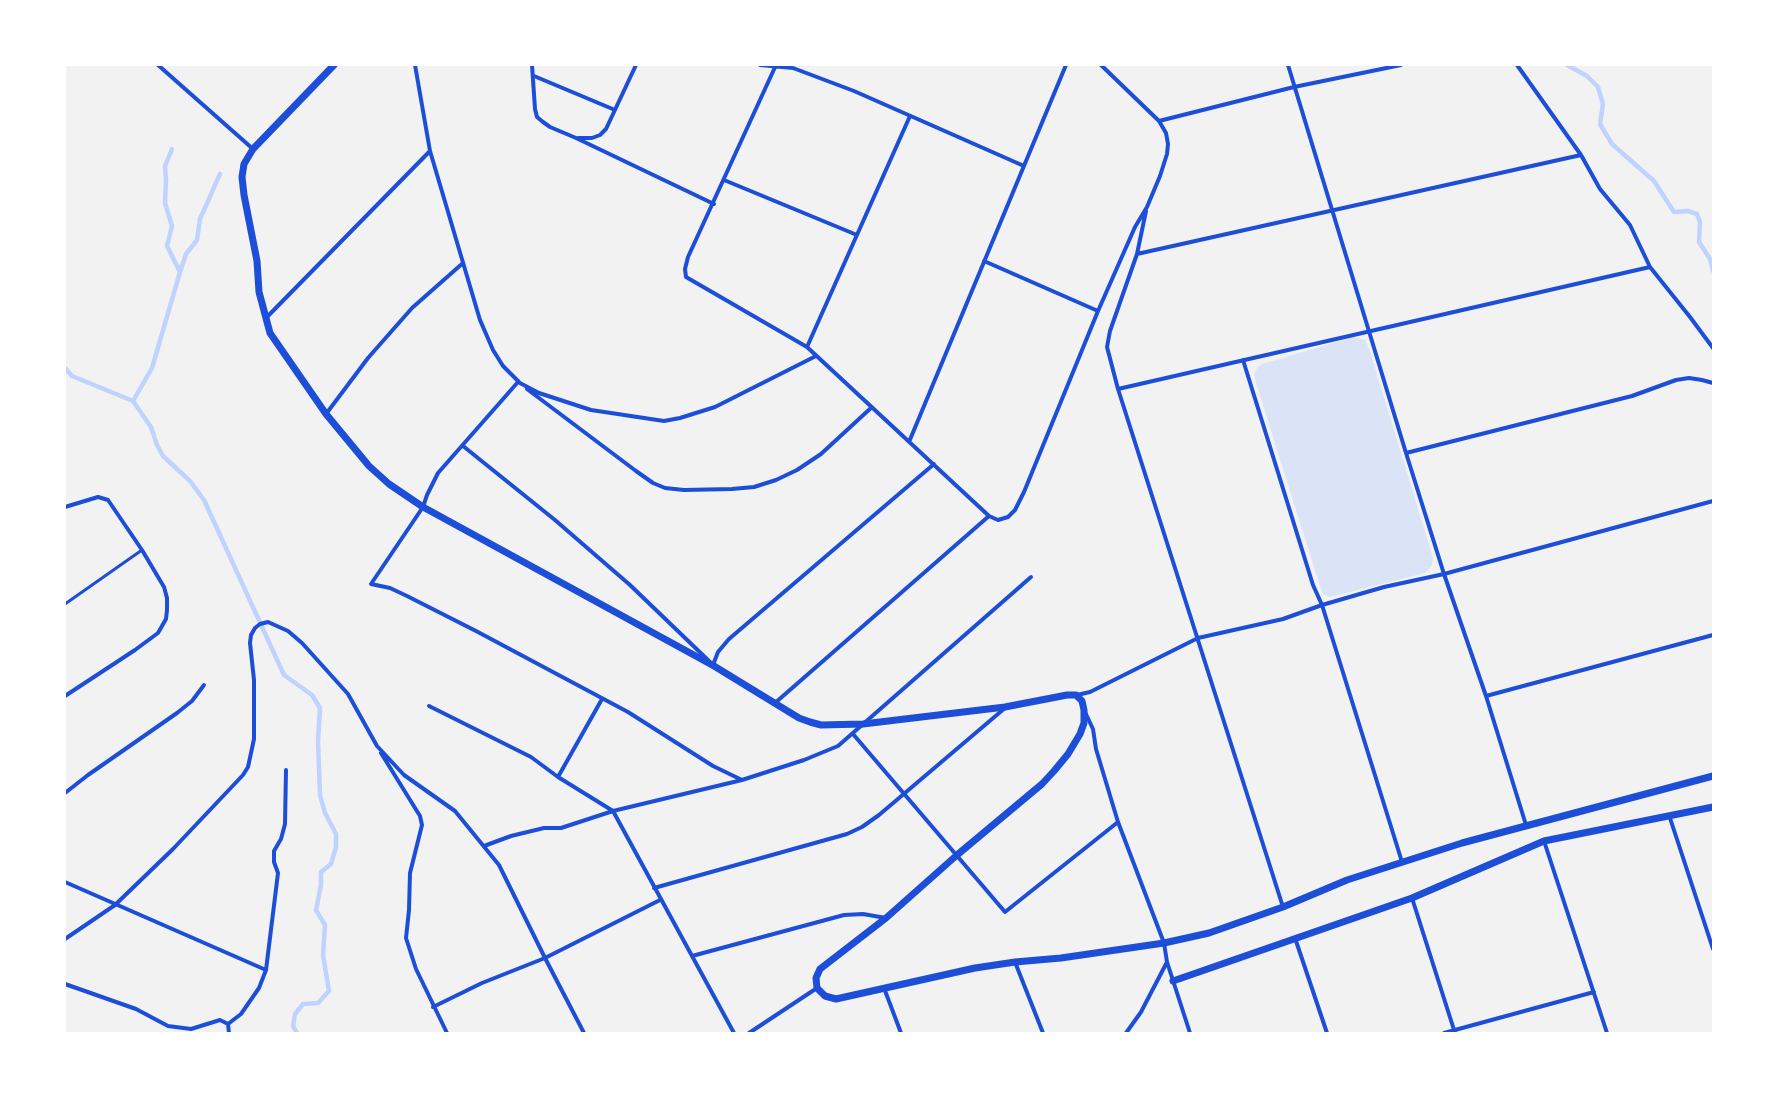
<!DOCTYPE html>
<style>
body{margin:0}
#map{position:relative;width:1778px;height:1098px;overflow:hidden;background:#f2f2f2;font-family:"Archivo Narrow",sans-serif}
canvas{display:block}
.frame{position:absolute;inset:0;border:66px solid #fff;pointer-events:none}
</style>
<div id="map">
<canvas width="1778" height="1098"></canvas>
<div class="frame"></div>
</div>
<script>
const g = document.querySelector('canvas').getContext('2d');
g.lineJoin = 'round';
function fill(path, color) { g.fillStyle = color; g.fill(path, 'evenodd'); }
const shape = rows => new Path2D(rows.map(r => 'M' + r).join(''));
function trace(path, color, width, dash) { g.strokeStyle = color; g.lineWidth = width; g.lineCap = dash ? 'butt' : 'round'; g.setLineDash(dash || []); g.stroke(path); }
const green = shape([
 [1354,337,1365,340,1369,348,1433,558,1432,565,1425,573,1330,597,1323,594,1320,586,1256,383,1254,375,1257,368,1262,364]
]);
const stream = shape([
 [1567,65,1587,76,1598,87,1603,104,1600,124,1612,144,1654,181,1674,212,1688,211,1697,214,1700,222,1699,242,1710,259,1713,271],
 [180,272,186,254,197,240,200,219,220,174],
 [65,368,72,376,133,401,151,427,157,445,163,456,190,481,204,500,284,675,312,695,320,708,318,741,320,795,325,813,336,834,336,847,331,864,321,872,321,885,316,910,325,925,323,955,329,991,318,1003,303,1004,295,1014,293,1026,297,1033],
 [133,401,152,368,180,272,167,246,172,226,165,203,166,180,165,166,172,149]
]);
const service = shape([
 [65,604,142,550]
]);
const minor = shape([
 [158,65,253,149],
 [415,65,430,151,480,320,493,350,503,366,519,382],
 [532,65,535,109,537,117,543,122,550,127,576,138,714,204],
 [760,65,793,68,854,91,1024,166],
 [776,65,688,257,685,269,686,277,807,347,989,516],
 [1288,65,1406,453,1444,574,1486,696,1526,825],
 [1517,65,1581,155,1600,189,1630,225,1650,267,1690,317,1713,348],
 [534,76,615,110],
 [1159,121,1294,87,1401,65],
 [578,138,592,138,600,135,606,129,636,65],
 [724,180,857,235],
 [1146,211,1137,254,1110,331,1107,347,1118,389,1283,907],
 [1137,254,1581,155],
 [984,261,1098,311],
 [266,318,430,151],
 [807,347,910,116],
 [1243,360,1313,585,1322,605,1402,862],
 [527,389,636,471,653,483,665,488,684,490,732,489,754,487,776,480,797,470,821,454,872,407],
 [1118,389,1650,267],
 [326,414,368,358,412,308,463,263],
 [909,442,1066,65],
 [463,446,555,520,630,585,709,661],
 [1406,453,1632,396,1676,380,1689,378,1702,380,1713,383],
 [65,507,98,497,108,500,142,550,164,587,167,598,167,610,166,619,158,633,135,650,65,696],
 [713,665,718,652,729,639,934,464],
 [1077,695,1090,692,1198,638,1283,619,1322,605,1384,587,1444,574,1713,501],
 [1486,696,1713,635],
 [775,703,989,516,998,520,1008,517,1015,510,1024,492,1098,311,1135,227,1147,207,1160,176,1167,154,1168,144,1166,133,1159,121,1101,65],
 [429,706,531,757,558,777,613,811,734,1033],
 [1085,712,1093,729,1096,749,1118,822,1164,943,1167,962,1190,1033],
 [853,734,1005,912,1118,822],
 [381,753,420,816,422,825,410,873,409,910,406,938,416,969,447,1033],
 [558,777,602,699],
 [742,780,713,766,628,712,476,631,407,596,390,588,371,584,423,507,427,495,438,473,518,382,539,393,591,410,664,421,680,418,715,407,816,356],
 [65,793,88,775,177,713,192,701,204,685],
 [1669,815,1713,949],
 [1544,841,1607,1033],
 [484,846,511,836,544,828,561,828,613,811,742,780,804,760,838,746,1031,577],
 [65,882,266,970],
 [654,888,847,834,862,827,879,815,1005,708],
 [1412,898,1455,1033],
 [1295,938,1327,1033],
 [65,939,115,905,173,849,243,775,248,767,254,739,254,680,250,643,251,635,255,628,260,624,268,622,288,631,302,643,348,694,377,746,404,775,455,811,499,865,545,958,584,1033],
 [692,956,844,915,863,914,886,918],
 [1015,962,1043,1033],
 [65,984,136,1009,168,1026,191,1029,220,1020,228,1024,229,1033],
 [884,988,901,1033],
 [433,1007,482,983,545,958,660,900],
 [228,1024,241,1014,259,988,266,970,278,873,274,862,274,851,281,839,285,824,286,770],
 [749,1033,817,988],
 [1126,1033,1141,1012,1167,962],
 [1444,1033,1594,992]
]);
const tertiary = shape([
 [334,65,253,149,244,164,242,177,244,195,257,261,259,292,270,333,326,414,369,466,389,484,423,507,714,666,799,718,810,722,821,725,863,724,1005,707,1067,695,1076,695,1082,701,1084,710,1084,723,1080,734,1068,754,1054,771,1042,784,957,855,886,918,820,969,816,978,817,988,825,996,836,999,975,968,1015,962,1061,958,1164,943,1209,933,1283,907,1347,880,1462,843,1713,776],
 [1173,981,1412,898,1544,841,1713,807]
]);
fill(green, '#dbe4f7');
trace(stream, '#bfd3fe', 4.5);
trace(service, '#1d4ed8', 3);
trace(minor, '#1d4ed8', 4);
trace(tertiary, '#1d4ed8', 7);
</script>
